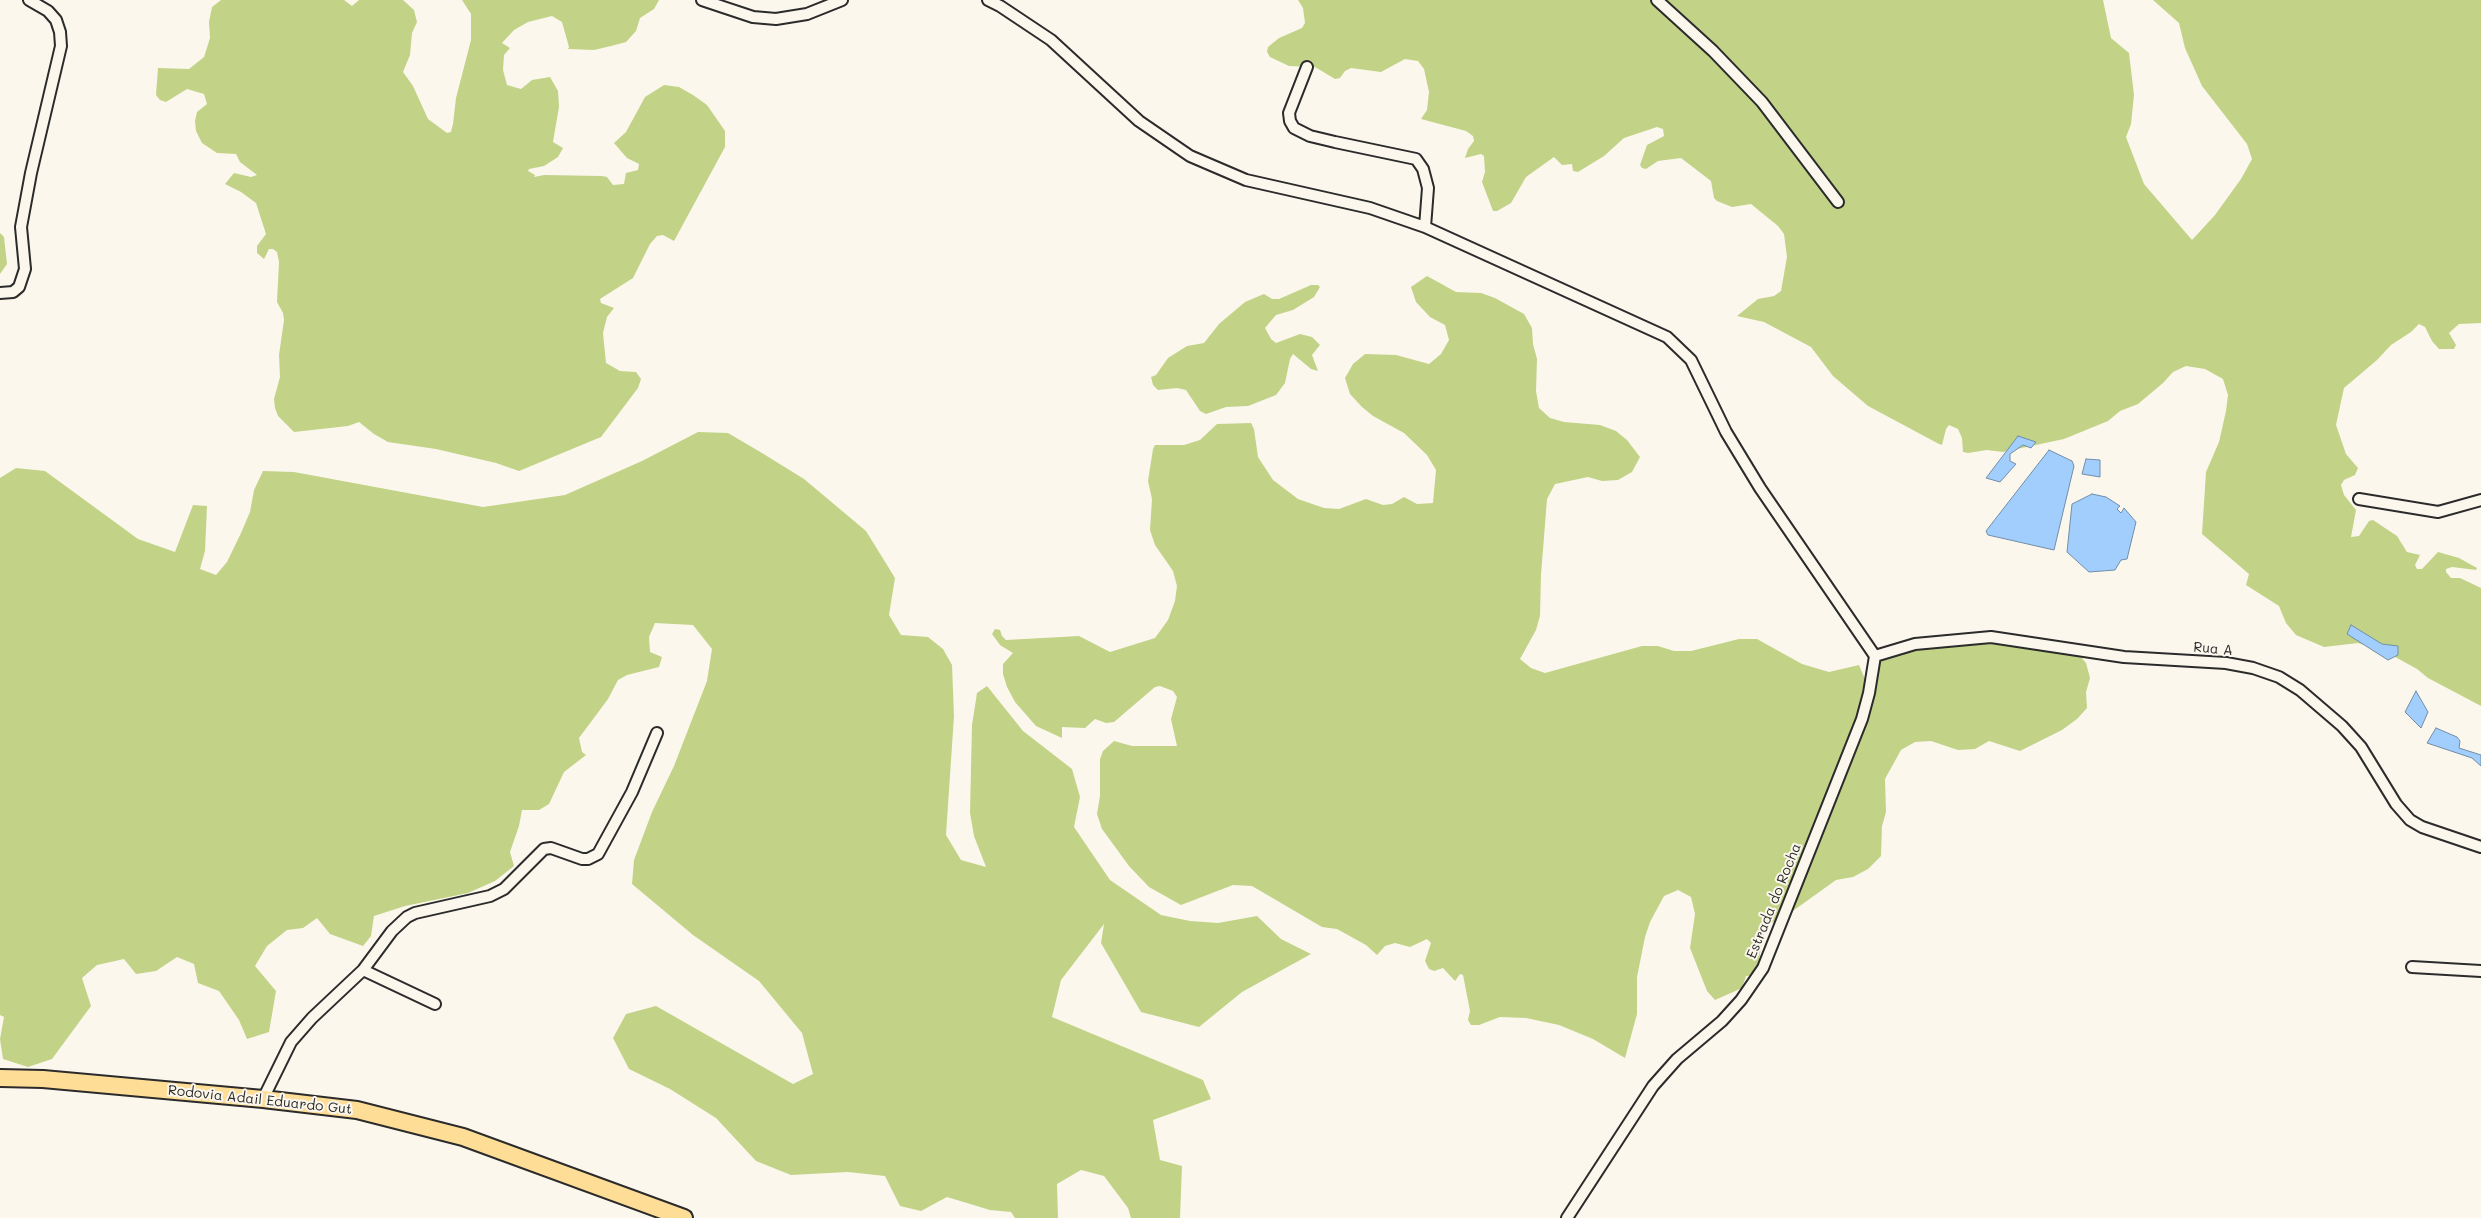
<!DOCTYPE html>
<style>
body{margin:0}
canvas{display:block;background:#fbf7ec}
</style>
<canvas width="2481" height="1218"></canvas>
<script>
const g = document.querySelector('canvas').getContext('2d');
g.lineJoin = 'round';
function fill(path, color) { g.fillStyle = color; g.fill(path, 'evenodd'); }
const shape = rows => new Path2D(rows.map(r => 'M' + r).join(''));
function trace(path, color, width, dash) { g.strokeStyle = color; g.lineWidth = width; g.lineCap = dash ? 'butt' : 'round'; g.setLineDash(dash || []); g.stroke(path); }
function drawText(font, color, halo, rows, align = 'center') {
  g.font = font + ' Mali,sans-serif'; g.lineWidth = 4; g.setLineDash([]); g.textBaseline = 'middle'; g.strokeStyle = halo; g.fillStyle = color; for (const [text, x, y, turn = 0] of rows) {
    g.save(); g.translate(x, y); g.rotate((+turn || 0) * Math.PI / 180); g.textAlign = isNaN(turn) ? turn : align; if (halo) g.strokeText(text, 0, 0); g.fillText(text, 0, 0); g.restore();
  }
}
const green = shape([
 [221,0,344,0,352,6,359,0,403,0,414,10,417,22,412,33,410,55,403,72,413,86,428,119,447,133,451,132,453,124,456,98,471,40,471,14,462,0,659,0,654,9,640,18,636,31,626,42,611,46,594,50,568,49,569,47,562,22,552,16,528,22,514,30,502,43,510,48,504,55,503,70,507,85,521,89,532,80,550,77,558,91,559,107,553,142,563,148,558,157,544,166,529,169,528,171,535,175,534,177,544,175,602,176,607,177,613,185,624,184,626,173,638,170,639,164,627,158,614,143,626,132,645,97,664,85,679,87,693,95,707,105,725,131,725,147,674,241,663,235,657,236,650,244,633,278,600,299,601,303,614,308,607,317,603,333,606,363,620,371,636,372,641,379,638,388,601,437,519,471,496,463,436,449,388,442,374,434,359,422,348,426,294,432,278,416,275,408,274,399,280,377,279,355,284,320,283,313,277,302,279,262,277,252,273,249,269,249,264,259,257,253,257,246,266,234,256,203,241,192,225,184,234,173,251,177,257,175,240,162,236,154,217,153,202,143,196,131,195,121,197,112,207,104,204,94,187,89,166,102,160,100,156,95,158,68,189,69,204,57,210,38,209,22,212,7],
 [1298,0,2103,0,2111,38,2129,53,2134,95,2131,124,2126,137,2144,184,2192,240,2215,215,2241,179,2252,159,2247,144,2202,86,2185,48,2179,23,2153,0,2481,0,2481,323,2459,324,2449,333,2456,345,2454,349,2439,349,2432,341,2425,327,2419,324,2411,332,2391,345,2377,360,2344,388,2336,425,2346,454,2358,468,2355,475,2344,480,2341,485,2344,495,2356,510,2351,537,2359,536,2369,521,2373,520,2397,536,2407,552,2420,555,2415,565,2417,569,2422,569,2438,552,2459,558,2477,568,2476,570,2452,567,2446,569,2446,572,2451,578,2460,578,2481,588,2481,706,2428,678,2417,669,2388,653,2358,643,2324,647,2296,635,2286,623,2279,606,2246,585,2249,574,2202,534,2206,472,2219,442,2226,411,2228,395,2223,379,2205,369,2186,366,2173,372,2163,383,2138,404,2120,411,2108,421,2064,439,2003,452,1987,450,1968,453,1963,452,1962,438,1958,429,1949,425,1946,429,1942,445,1939,444,1868,406,1833,376,1811,347,1764,322,1737,316,1758,299,1774,296,1781,291,1787,257,1784,234,1778,226,1751,204,1732,207,1717,201,1714,198,1711,181,1681,158,1658,161,1646,169,1642,168,1640,165,1647,145,1664,136,1663,129,1657,127,1624,138,1604,156,1578,172,1573,171,1572,164,1562,165,1554,157,1526,177,1511,203,1497,211,1493,211,1482,182,1485,172,1484,156,1481,154,1465,158,1468,149,1474,141,1473,136,1466,131,1421,119,1427,110,1429,92,1424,69,1418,61,1405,59,1381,72,1351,68,1345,71,1340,78,1335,79,1315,67,1289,66,1270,57,1267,52,1268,47,1279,38,1302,28,1305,23,1303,8],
 [0,233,4,237,7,264,0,274],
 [1427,276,1456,292,1481,293,1495,298,1524,314,1532,328,1533,344,1537,359,1536,391,1539,408,1550,418,1564,422,1600,425,1616,431,1627,440,1640,457,1632,472,1618,480,1602,481,1588,477,1555,484,1547,499,1541,575,1540,616,1536,630,1520,659,1531,668,1545,673,1642,646,1658,646,1674,651,1691,651,1739,639,1757,639,1802,664,1829,672,1859,665,1865,679,1880,661,1892,652,1910,644,1991,641,2076,651,2086,663,2090,678,2086,692,2087,708,2077,719,2062,730,2020,751,1989,741,1975,749,1958,750,1931,741,1915,742,1901,750,1885,779,1886,812,1882,826,1881,856,1868,869,1853,877,1836,880,1783,918,1767,925,1762,940,1757,975,1746,976,1742,988,1715,1000,1707,991,1690,948,1695,914,1691,897,1678,890,1664,896,1650,922,1645,937,1637,977,1637,1014,1625,1058,1593,1039,1559,1025,1526,1018,1500,1017,1479,1025,1471,1025,1468,1020,1470,1011,1463,975,1460,974,1455,981,1443,968,1434,971,1429,969,1425,961,1431,943,1427,939,1410,947,1395,943,1385,946,1377,955,1366,945,1337,929,1322,927,1252,886,1233,885,1181,905,1149,887,1129,866,1102,829,1097,814,1100,796,1100,759,1103,751,1114,741,1132,746,1177,746,1171,719,1177,697,1173,691,1160,686,1155,687,1114,722,1106,723,1095,719,1085,728,1062,727,1062,738,1036,726,1015,702,1007,687,1003,674,1003,664,1013,653,1000,645,992,634,995,629,1000,630,1002,636,1006,640,1079,636,1110,652,1155,638,1168,620,1175,601,1177,586,1173,571,1155,545,1150,530,1152,499,1148,481,1153,449,1155,445,1184,445,1200,440,1217,424,1251,423,1254,429,1258,457,1273,480,1298,499,1324,508,1339,509,1366,499,1383,505,1392,504,1404,497,1417,504,1433,503,1436,470,1427,455,1404,433,1373,416,1362,407,1350,394,1345,378,1353,364,1365,354,1396,355,1429,364,1441,354,1449,340,1445,325,1430,317,1416,302,1411,287],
 [1311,285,1318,285,1320,287,1314,297,1293,310,1276,315,1265,328,1271,339,1276,343,1300,334,1312,337,1320,345,1312,355,1318,371,1311,369,1293,354,1290,359,1285,383,1276,395,1248,406,1226,407,1206,414,1200,411,1186,390,1177,388,1158,390,1153,385,1151,377,1156,375,1168,358,1187,346,1204,343,1219,324,1245,302,1264,294,1272,299,1279,299],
 [698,432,728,433,762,453,804,479,866,531,895,578,889,615,901,635,928,637,943,649,952,665,954,716,946,835,961,860,986,867,974,836,970,813,972,725,977,693,987,686,1023,731,1072,769,1080,797,1074,827,1110,880,1161,915,1190,921,1218,923,1257,916,1281,939,1311,954,1242,992,1199,1027,1141,1012,1101,943,1104,924,1061,980,1052,1017,1203,1080,1211,1099,1153,1120,1160,1160,1182,1166,1180,1218,1131,1218,1128,1208,1104,1176,1081,1170,1057,1184,1058,1218,1015,1218,1011,1212,990,1210,947,1197,921,1211,900,1206,885,1176,848,1172,791,1175,756,1161,716,1118,670,1089,629,1069,613,1038,626,1014,656,1006,793,1084,813,1074,802,1033,759,981,693,935,632,884,634,860,652,812,674,766,707,681,712,649,693,625,655,623,649,637,650,652,662,657,659,667,627,675,618,680,608,699,579,738,582,752,586,755,564,772,549,804,539,810,522,810,519,826,510,852,514,866,495,881,468,893,405,906,374,916,371,936,363,946,330,934,317,918,303,928,287,930,267,946,255,966,276,991,269,1032,247,1039,239,1020,219,991,198,983,194,964,177,957,156,971,136,974,124,959,97,965,82,978,91,1006,52,1059,28,1067,3,1059,0,1039,4,1017,0,1015,0,478,16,468,45,471,138,539,175,552,193,505,207,506,205,551,200,569,216,575,227,562,241,533,250,512,254,490,263,471,294,472,483,507,565,495,642,461]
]);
const water = shape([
 [2018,436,2036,442,2031,448,2023,445,2010,454,2010,461,2016,464,2000,482,1986,478,2018,436],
 [2049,450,2072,461,2074,466,2054,550,1988,535,1986,531,2049,450],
 [2086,459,2100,460,2100,477,2082,474,2086,459],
 [2092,494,2106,497,2120,506,2117,509,2121,513,2124,508,2136,522,2127,559,2121,560,2115,570,2089,572,2067,552,2072,504,2092,494],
 [2351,625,2382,644,2398,646,2398,655,2388,660,2347,634,2351,625],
 [2416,691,2428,712,2421,728,2405,712,2416,691],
 [2436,728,2457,737,2460,741,2459,748,2481,755,2481,766,2472,758,2427,743,2436,728]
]);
const minor = shape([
 [702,0,753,17,776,19,807,14,842,0],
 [988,0,1000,6,1051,40,1139,121,1190,156,1246,180,1370,208,1425,227,1667,337,1691,360,1726,432,1760,488,1875,656],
 [1657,0,1713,51,1762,102,1838,202],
 [1307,67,1289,113,1290,121,1294,128,1310,136,1335,142,1416,159,1423,169,1428,188,1425,227],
 [0,293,13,292,19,287,25,269,21,227,31,173,61,46,60,32,56,20,48,11,29,0],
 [2359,499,2438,512,2481,500],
 [1875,656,1915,644,1991,637,2124,657,2226,663,2253,668,2279,677,2300,690,2342,726,2361,747,2396,804,2410,820,2422,827,2481,847],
 [2412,967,2481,971],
 [363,970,435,1004],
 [263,1099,291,1042,312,1018,363,970,392,931,407,917,415,913,490,896,504,889,544,849,551,848,582,859,588,859,598,854,632,792,657,733],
 [1567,1218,1653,1086,1677,1059,1722,1021,1741,1000,1763,968,1862,719,1869,693,1875,656]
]);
const primary = shape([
 [0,1078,43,1079,263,1099,357,1110,463,1137,684,1218]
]);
const streetNames = [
 ["Rua A",2213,649,5],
 ["Estrada do Rocha",1774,901,-68],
 ["Rodovia Adail Eduardo Gut",260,1100,6]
];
fill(green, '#c2d388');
fill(water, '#a1cefc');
trace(water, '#728da8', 1);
trace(minor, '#2b2b2b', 14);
trace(primary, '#2b2b2b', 20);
trace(minor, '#fbf7ec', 10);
trace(primary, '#fedd96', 16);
drawText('14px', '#2b2b2b', '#fbf7ec', streetNames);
</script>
